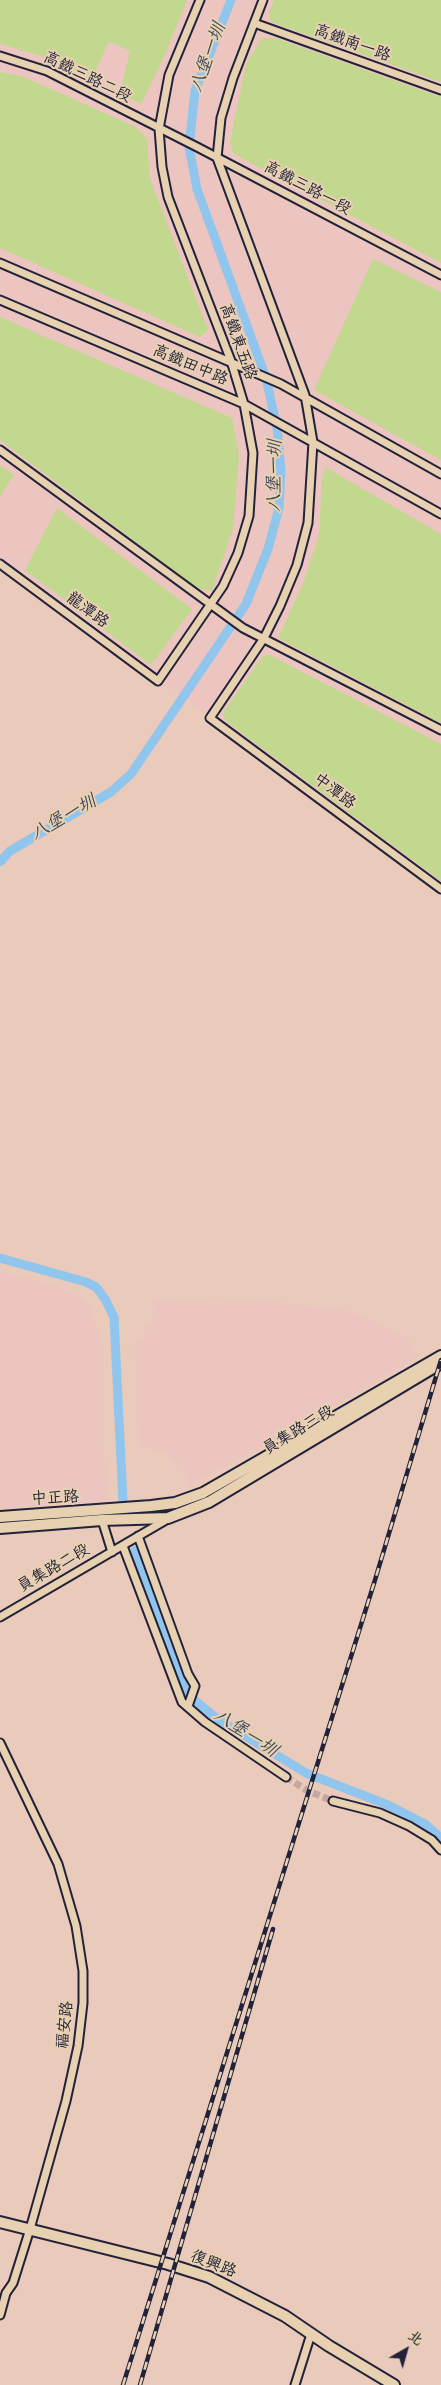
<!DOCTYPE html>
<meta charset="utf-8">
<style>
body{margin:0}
#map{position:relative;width:441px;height:2385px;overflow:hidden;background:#eacaba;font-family:"Architects Daughter","LXGW WenKai TC",sans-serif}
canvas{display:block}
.north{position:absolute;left:381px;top:2325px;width:50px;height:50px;-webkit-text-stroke:4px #e8d1b1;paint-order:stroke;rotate:38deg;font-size:14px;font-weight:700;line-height:20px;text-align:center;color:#22223b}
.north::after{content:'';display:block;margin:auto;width:18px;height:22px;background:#22223b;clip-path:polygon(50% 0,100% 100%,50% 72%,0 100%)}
</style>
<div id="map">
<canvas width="441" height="2385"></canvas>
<div class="north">北</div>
</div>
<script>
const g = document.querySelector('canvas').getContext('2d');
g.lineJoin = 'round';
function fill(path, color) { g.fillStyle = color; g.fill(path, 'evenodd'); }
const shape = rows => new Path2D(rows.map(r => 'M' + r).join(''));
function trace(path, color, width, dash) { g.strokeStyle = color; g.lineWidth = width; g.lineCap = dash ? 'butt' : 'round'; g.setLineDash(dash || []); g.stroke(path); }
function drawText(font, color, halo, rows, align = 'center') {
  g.font = font + ' "Architects Daughter","LXGW WenKai TC",sans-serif'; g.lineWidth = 4; g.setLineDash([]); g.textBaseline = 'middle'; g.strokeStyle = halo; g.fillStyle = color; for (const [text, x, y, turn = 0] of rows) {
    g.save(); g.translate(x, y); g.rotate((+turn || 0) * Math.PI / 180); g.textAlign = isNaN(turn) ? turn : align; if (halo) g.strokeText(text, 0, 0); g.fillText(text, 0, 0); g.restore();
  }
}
const built = shape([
 [0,0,441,0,441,888,0,561],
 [0,1272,44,1282,72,1292,85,1301,91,1309,103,1346,103,1435,108,1501,0,1509],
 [154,1300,216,1303,268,1301,350,1311,407,1339,419,1356,298,1427,189,1486,184,1469,164,1452,138,1446,135,1341,143,1342,147,1323,153,1324]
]);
const green = shape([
 [0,0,187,0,163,59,141,104,120,93,130,51,109,41,92,79,55,60,0,44],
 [274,0,441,0,441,82,271,22,269,13],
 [262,38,275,38,441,97,441,263,234,154,230,143,246,64],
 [0,72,22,76,136,127,147,139,150,179,208,330,200,337,0,248],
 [373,259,441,292,441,460,314,390],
 [0,317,232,418,239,455,233,529,212,591,197,588,0,440],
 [0,465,14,475,0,496],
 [325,467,441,534,441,723,278,638,303,584,319,535,322,479],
 [57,508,192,609,151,665,25,570],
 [268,654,441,744,441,881,227,722,222,714,263,656]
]);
const canal = shape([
 [0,862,10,851,111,792,131,774,246,604,268,549,279,508,281,471,277,428,266,378,197,189,189,147,195,91,231,0],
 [0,1258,86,1282,96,1287,105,1299,114,1317,123,1501],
 [135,1550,186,1693,216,1718,306,1773,388,1805,425,1824,441,1838]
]);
const streetTunnel = shape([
 [286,1777,308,1791,333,1801]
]);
const street = shape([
 [263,0,233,78,221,118,217,158,305,395,313,442,308,523,297,565,280,606,264,638,210,718,441,889],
 [254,23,441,90],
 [0,56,47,71,199,148,441,275],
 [0,263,281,384,441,474],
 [0,300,244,404,441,514],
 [0,450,243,628,441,730],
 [0,564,158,681,223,586,238,553,249,516,253,453,244,404,231,361,168,197,162,167,159,129,169,75,200,0],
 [102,1520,112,1552],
 [138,1536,188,1674,195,1686,188,1706],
 [123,1546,182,1702,205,1722,286,1777],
 [0,1617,166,1520],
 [0,1743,58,1864,76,1926,83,1971,83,2003,78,2046,66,2101,30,2229,13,2283,6,2293,0,2315],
 [333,1801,380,1813,409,1826,432,1840,441,1850],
 [295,2385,311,2334]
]);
const secondary = shape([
 [0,1517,151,1506,175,1503,203,1493,441,1356],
 [0,1528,102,1520,168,1518,209,1502,441,1363],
 [0,2222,168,2264,209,2277,285,2316,329,2346,394,2385]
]);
const rail = shape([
 [123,2385,375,1580,441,1360],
 [140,2385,273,1929]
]);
const streetNames = [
 ["高鐵南一路",352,44,20],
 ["高鐵三路二段",87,78,26],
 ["高鐵三路一段",307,189,28],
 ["高鐵東五路",237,342,70],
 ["高鐵田中路",190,366,23],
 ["龍潭路",87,611,36],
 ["中潭路",334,792,37],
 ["員集路三段",299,1431,-31],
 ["中正路",55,1499,-3],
 ["員集路二段",54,1569,-30],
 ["福安路",66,2025,-84],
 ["復興路",213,2265,21]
];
const waterNames = [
 ["八堡一圳",209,58,-70],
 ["八堡一圳",276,476,-89],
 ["八堡一圳",64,819,-30],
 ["八堡一圳",245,1734,33]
];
fill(built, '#ecc5c0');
fill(green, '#c2d88e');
trace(canal, '#90c5ed', 9);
trace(streetTunnel, '#c2a8a1', 7, [7, 3.5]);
trace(street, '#22223b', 11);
trace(secondary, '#22223b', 14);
trace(street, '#e8d1b1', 7);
trace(secondary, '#e8d1b1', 10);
trace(rail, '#22223b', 4.5);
trace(rail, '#e8d1b1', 2.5, [8]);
drawText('16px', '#22223b', '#e8d1b1', streetNames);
drawText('italic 18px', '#38435f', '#e8d1b1', waterNames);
</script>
